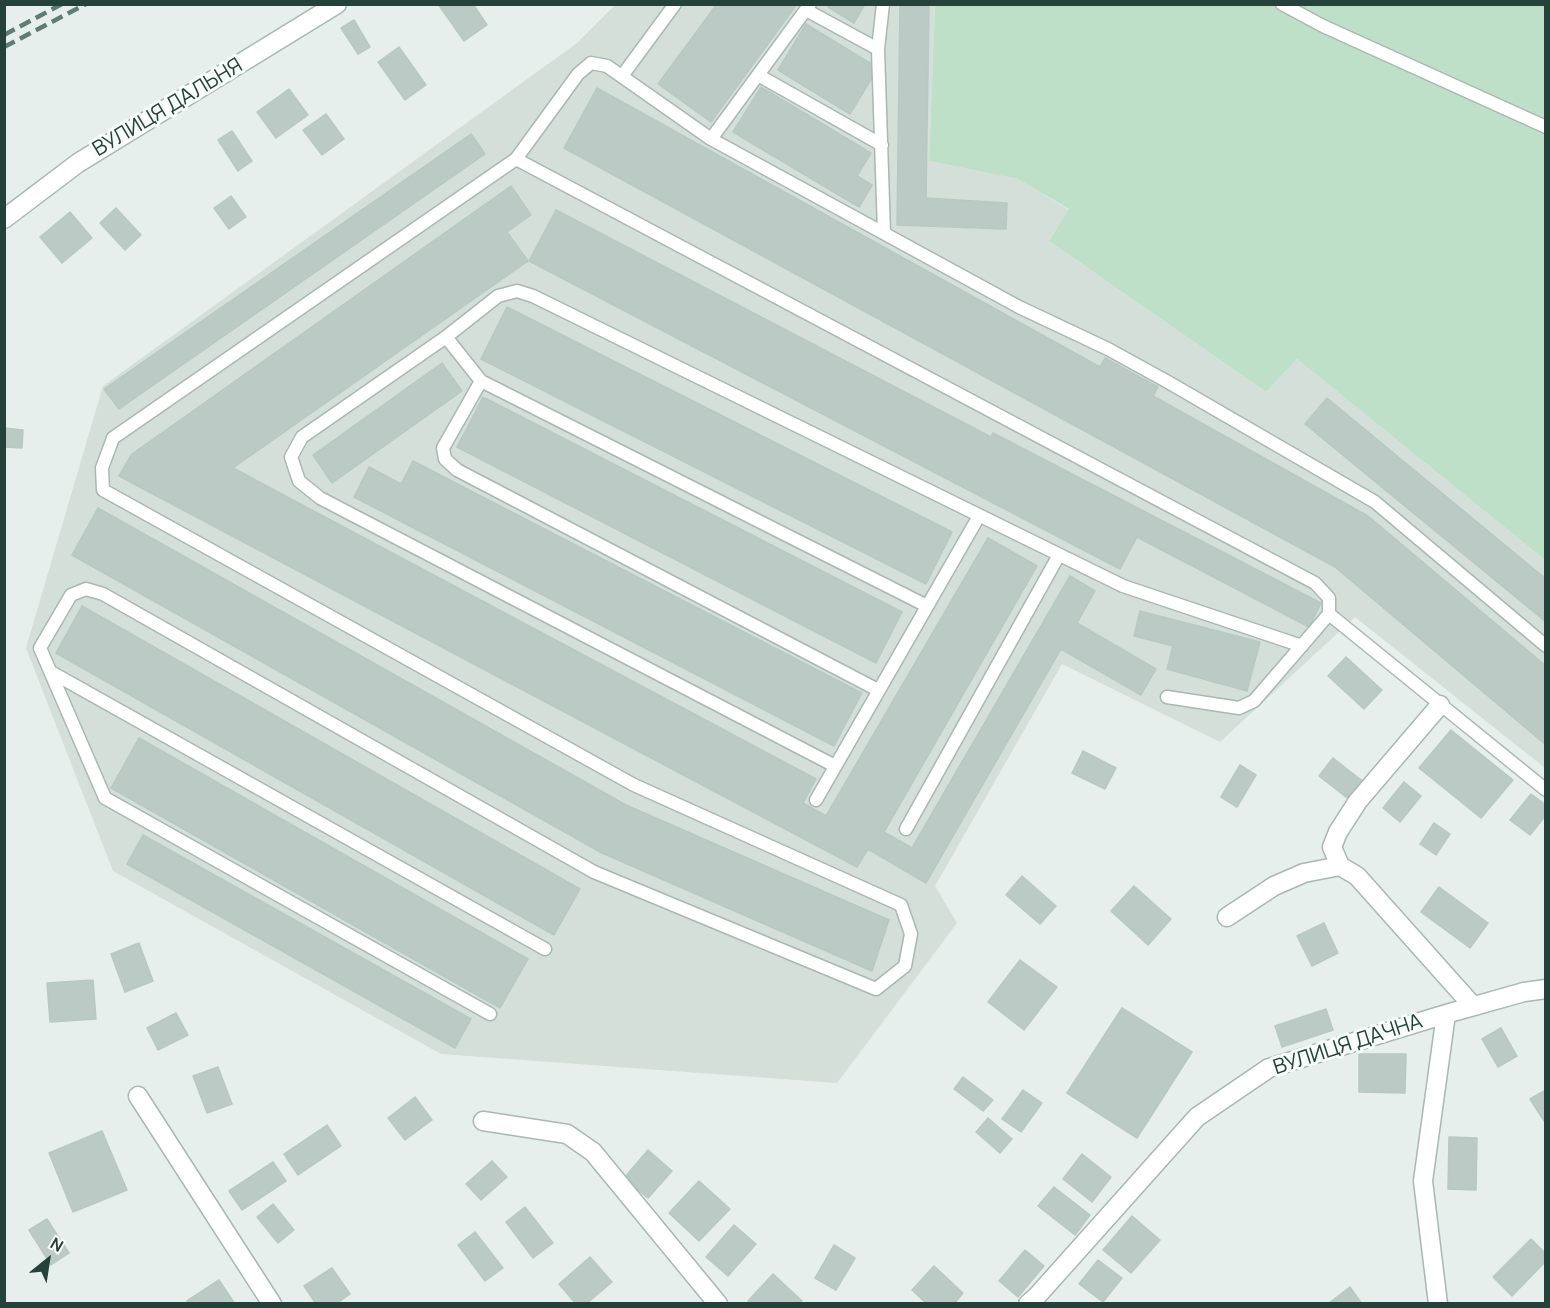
<!DOCTYPE html>
<meta charset="utf-8">
<style>
body{margin:0}
#map{position:relative;width:1550px;height:1308px;overflow:hidden;background:#e6efeb;font-family:Manrope,sans-serif}
canvas{display:block}
.frame{position:absolute;inset:0;border:6px solid #24423a;pointer-events:none}
.north{position:absolute;left:18px;top:1230px;width:60px;height:60px;-webkit-text-stroke:4px #f7fbf9;paint-order:stroke;rotate:30deg;font-size:16px;font-weight:700;line-height:24px;text-align:center;color:#24423a}
.north::after{content:'';display:block;margin:auto;width:21px;height:27px;background:#24423a;clip-path:polygon(50% 0,100% 100%,50% 72%,0 100%)}
</style>
<div id="map">
<canvas width="1550" height="1308"></canvas>
<div class="frame"></div>
<div class="north">N</div>
</div>
<script>
const g = document.querySelector('canvas').getContext('2d');
g.lineJoin = 'round';
function fill(path, color) { g.fillStyle = color; g.fill(path, 'evenodd'); }
const shape = rows => new Path2D(rows.map(r => 'M' + r).join(''));
function trace(path, color, width, dash) { g.strokeStyle = color; g.lineWidth = width; g.lineCap = dash ? 'butt' : 'round'; g.setLineDash(dash || []); g.stroke(path); }
function drawText(font, color, halo, rows, align = 'center') {
  g.font = font + ' Manrope,sans-serif'; g.lineWidth = 6; g.setLineDash([]); g.textBaseline = 'middle'; g.strokeStyle = halo; g.fillStyle = color; for (const [text, x, y, turn = 0] of rows) {
    g.save(); g.translate(x, y); g.rotate((+turn || 0) * Math.PI / 180); g.textAlign = isNaN(turn) ? turn : align; if (halo) g.strokeText(text, 0, 0); g.fillText(text, 0, 0); g.restore();
  }
}
const built = shape([
 [615,5,935,5,929,161,1019,179,1069,210,1049,241,1266,392,1297,359,1545,560,1545,768,1355,617,1220,742,1062,664,935,886,957,923,837,1083,441,1054,113,871,26,648,103,386,577,43]
]);
const green = shape([
 [935,5,1545,5,1545,560,1297,359,1266,392,1049,241,1069,209,1018,179,929,161]
]);
const building = shape([
 [438,4,473,4,487,25,464,41,438,4],
 [717,4,797,4,711,122,658,84,717,4],
 [829,4,865,4,854,23,828,7,829,4],
 [900,4,929,4,926,198,1007,203,1006,229,897,225,900,4],
 [354,20,370,47,358,54,341,28,354,20],
 [806,24,878,68,850,114,778,70,806,24],
 [399,47,426,85,405,100,378,62,399,47],
 [761,87,871,153,857,176,872,185,859,207,733,132,761,87],
 [597,88,1100,367,1105,358,1158,387,1153,396,1368,516,1546,666,1546,745,1335,567,564,148,597,88],
 [289,89,308,115,276,138,257,112,289,89],
 [326,114,344,139,322,155,303,130,326,114],
 [232,131,252,161,238,171,218,140,232,131],
 [471,134,485,154,119,409,104,389,471,134],
 [511,186,531,215,507,232,528,261,233,468,816,779,803,803,826,816,988,538,1037,566,884,832,912,848,1070,576,1095,591,1077,623,1156,669,1141,695,1061,649,926,883,868,849,857,867,119,476,132,454,511,186],
 [231,196,246,217,229,229,214,208,231,196],
 [116,208,141,235,125,250,100,223,116,208],
 [556,210,991,437,993,433,1321,603,1309,627,1137,537,1120,569,529,261,556,210],
 [70,212,92,238,62,263,40,237,70,212],
 [507,307,952,532,926,584,481,359,507,307],
 [442,363,462,391,332,483,313,455,442,363],
 [483,397,902,612,876,663,457,447,483,397],
 [1327,398,1546,579,1546,622,1305,424,1327,398],
 [4,428,23,430,22,448,4,447,4,428],
 [413,461,862,693,834,746,354,497,369,467,401,484,413,461],
 [98,508,626,805,889,920,872,971,602,853,72,555,98,508],
 [82,606,580,889,554,935,56,653,82,606],
 [1140,611,1260,642,1247,691,1167,669,1173,646,1134,636,1140,611],
 [1346,657,1382,690,1364,709,1328,676,1346,657],
 [1451,730,1513,780,1481,818,1419,768,1451,730],
 [139,738,528,959,500,1008,111,788,139,738],
 [1083,751,1116,768,1105,789,1072,773,1083,751],
 [1333,758,1365,783,1351,801,1319,776,1333,758],
 [1240,765,1256,775,1237,807,1221,797,1240,765],
 [1404,782,1421,796,1400,822,1383,808,1404,782],
 [1531,794,1546,805,1546,815,1530,835,1510,820,1531,794],
 [1434,823,1450,834,1436,855,1420,844,1434,823],
 [143,835,471,1019,455,1048,127,864,143,835],
 [1022,876,1056,906,1040,924,1006,895,1022,876],
 [1134,886,1171,919,1148,945,1111,911,1134,886],
 [1439,887,1488,923,1470,948,1421,912,1439,887],
 [1324,923,1338,953,1312,966,1297,936,1324,923],
 [139,943,153,981,125,992,111,954,139,943],
 [1020,960,1057,987,1024,1030,988,1002,1020,960],
 [93,980,96,1019,50,1022,47,983,93,980],
 [1122,1008,1192,1052,1137,1138,1067,1093,1122,1008],
 [1326,1009,1333,1030,1282,1047,1275,1026,1326,1009],
 [176,1013,188,1035,158,1050,147,1028,176,1013],
 [1501,1028,1517,1056,1498,1067,1482,1039,1501,1028],
 [1359,1054,1406,1054,1405,1093,1359,1092,1359,1054],
 [218,1067,232,1104,207,1113,193,1076,218,1067],
 [963,1077,993,1100,983,1111,954,1089,963,1077],
 [1023,1090,1042,1103,1021,1132,1002,1119,1023,1090],
 [1546,1090,1546,1124,1530,1099,1546,1090],
 [415,1097,432,1120,405,1140,388,1118,415,1097],
 [988,1118,1012,1139,1000,1153,976,1132,988,1118],
 [327,1125,341,1146,298,1175,284,1154,327,1125],
 [102,1131,127,1190,73,1212,49,1153,102,1131],
 [1449,1137,1477,1138,1476,1190,1448,1189,1449,1137],
 [648,1150,672,1171,648,1198,624,1178,648,1150],
 [1082,1154,1111,1177,1092,1202,1063,1179,1082,1154],
 [492,1161,507,1177,481,1200,466,1184,492,1161],
 [273,1162,286,1181,242,1210,229,1191,273,1162],
 [699,1181,730,1209,699,1241,669,1213,699,1181],
 [1054,1187,1090,1215,1075,1235,1038,1206,1054,1187],
 [273,1204,294,1230,278,1243,257,1217,273,1204],
 [525,1207,553,1243,533,1258,506,1222,525,1207],
 [1132,1216,1160,1240,1131,1273,1103,1250,1132,1216],
 [47,1219,69,1253,51,1265,29,1230,47,1219],
 [734,1225,756,1244,728,1276,706,1257,734,1225],
 [475,1232,503,1268,485,1281,458,1245,475,1232],
 [1531,1239,1546,1254,1546,1261,1512,1296,1493,1277,1531,1239],
 [834,1245,855,1258,836,1290,815,1278,834,1245],
 [1025,1250,1044,1266,1018,1297,999,1281,1025,1250],
 [590,1257,612,1282,586,1304,576,1304,559,1284,590,1257],
 [1098,1260,1122,1278,1103,1302,1079,1284,1098,1260],
 [934,1266,963,1293,954,1304,927,1304,912,1290,934,1266],
 [332,1268,350,1294,336,1304,316,1304,304,1286,332,1268],
 [773,1274,802,1301,799,1304,751,1304,748,1301,773,1274],
 [219,1280,235,1304,189,1304,187,1301,219,1280],
 [1350,1287,1362,1304,1330,1304,1329,1303,1350,1287]
]);
const service = shape([
 [883,4,878,49,884,233],
 [1282,4,1323,26,1546,127],
 [806,10,878,49],
 [758,75,882,145],
 [622,76,675,4],
 [711,139,810,4],
 [516,159,1315,583,1329,598,1329,614,1254,701,1239,708,1167,697],
 [446,337,481,381,443,448,445,459,457,470,878,690],
 [481,381,927,606],
 [1329,614,1546,790],
 [51,672,545,949],
 [835,766,320,498,299,481,291,457,302,437,446,337,498,296,517,291,533,296,1123,586,1302,646],
 [816,800,979,516],
 [906,829,1059,555],
 [490,1014,105,798,40,648,71,595,86,589,103,594,594,872,876,989,905,966,911,934,901,905,634,785,103,490,102,468,113,438,516,159,578,74,591,63,607,66,711,139,1019,307,1108,349,1168,382,1375,502,1546,646]
]);
const minor = shape([
 [4,219,78,163,337,4],
 [1340,866,1332,847,1338,832,1358,801,1440,705],
 [1227,917,1274,886,1304,873,1340,866,1357,876,1473,1006],
 [138,1096,272,1304],
 [483,1121,567,1134,593,1152,718,1304],
 [1028,1304,1037,1296,1197,1117,1269,1068,1446,1014,1524,992,1546,989],
 [1438,1304,1423,1181,1446,1014]
]);
const rail = shape([
 [4,35,62,4],
 [4,47,86,4]
]);
const streetNames = [
 ["ВУЛИЦЯ ДАЛЬНЯ",168,108,-31],
 ["ВУЛИЦЯ ДАЧНА",1348,1045,-18]
];
fill(built, '#d4dfda');
fill(green, '#bfe0c8');
fill(building, '#bbcac4');
trace(building, '#b8c9c2', 1.5);
trace(service, '#a8b8b2', 15);
trace(minor, '#a8b8b2', 21);
trace(service, '#fff', 12);
trace(minor, '#fff', 18);
trace(rail, '#5f7d75', 4.5, [12, 6]);
drawText('21px', '#24423a', '#f7fbf9', streetNames);
</script>
